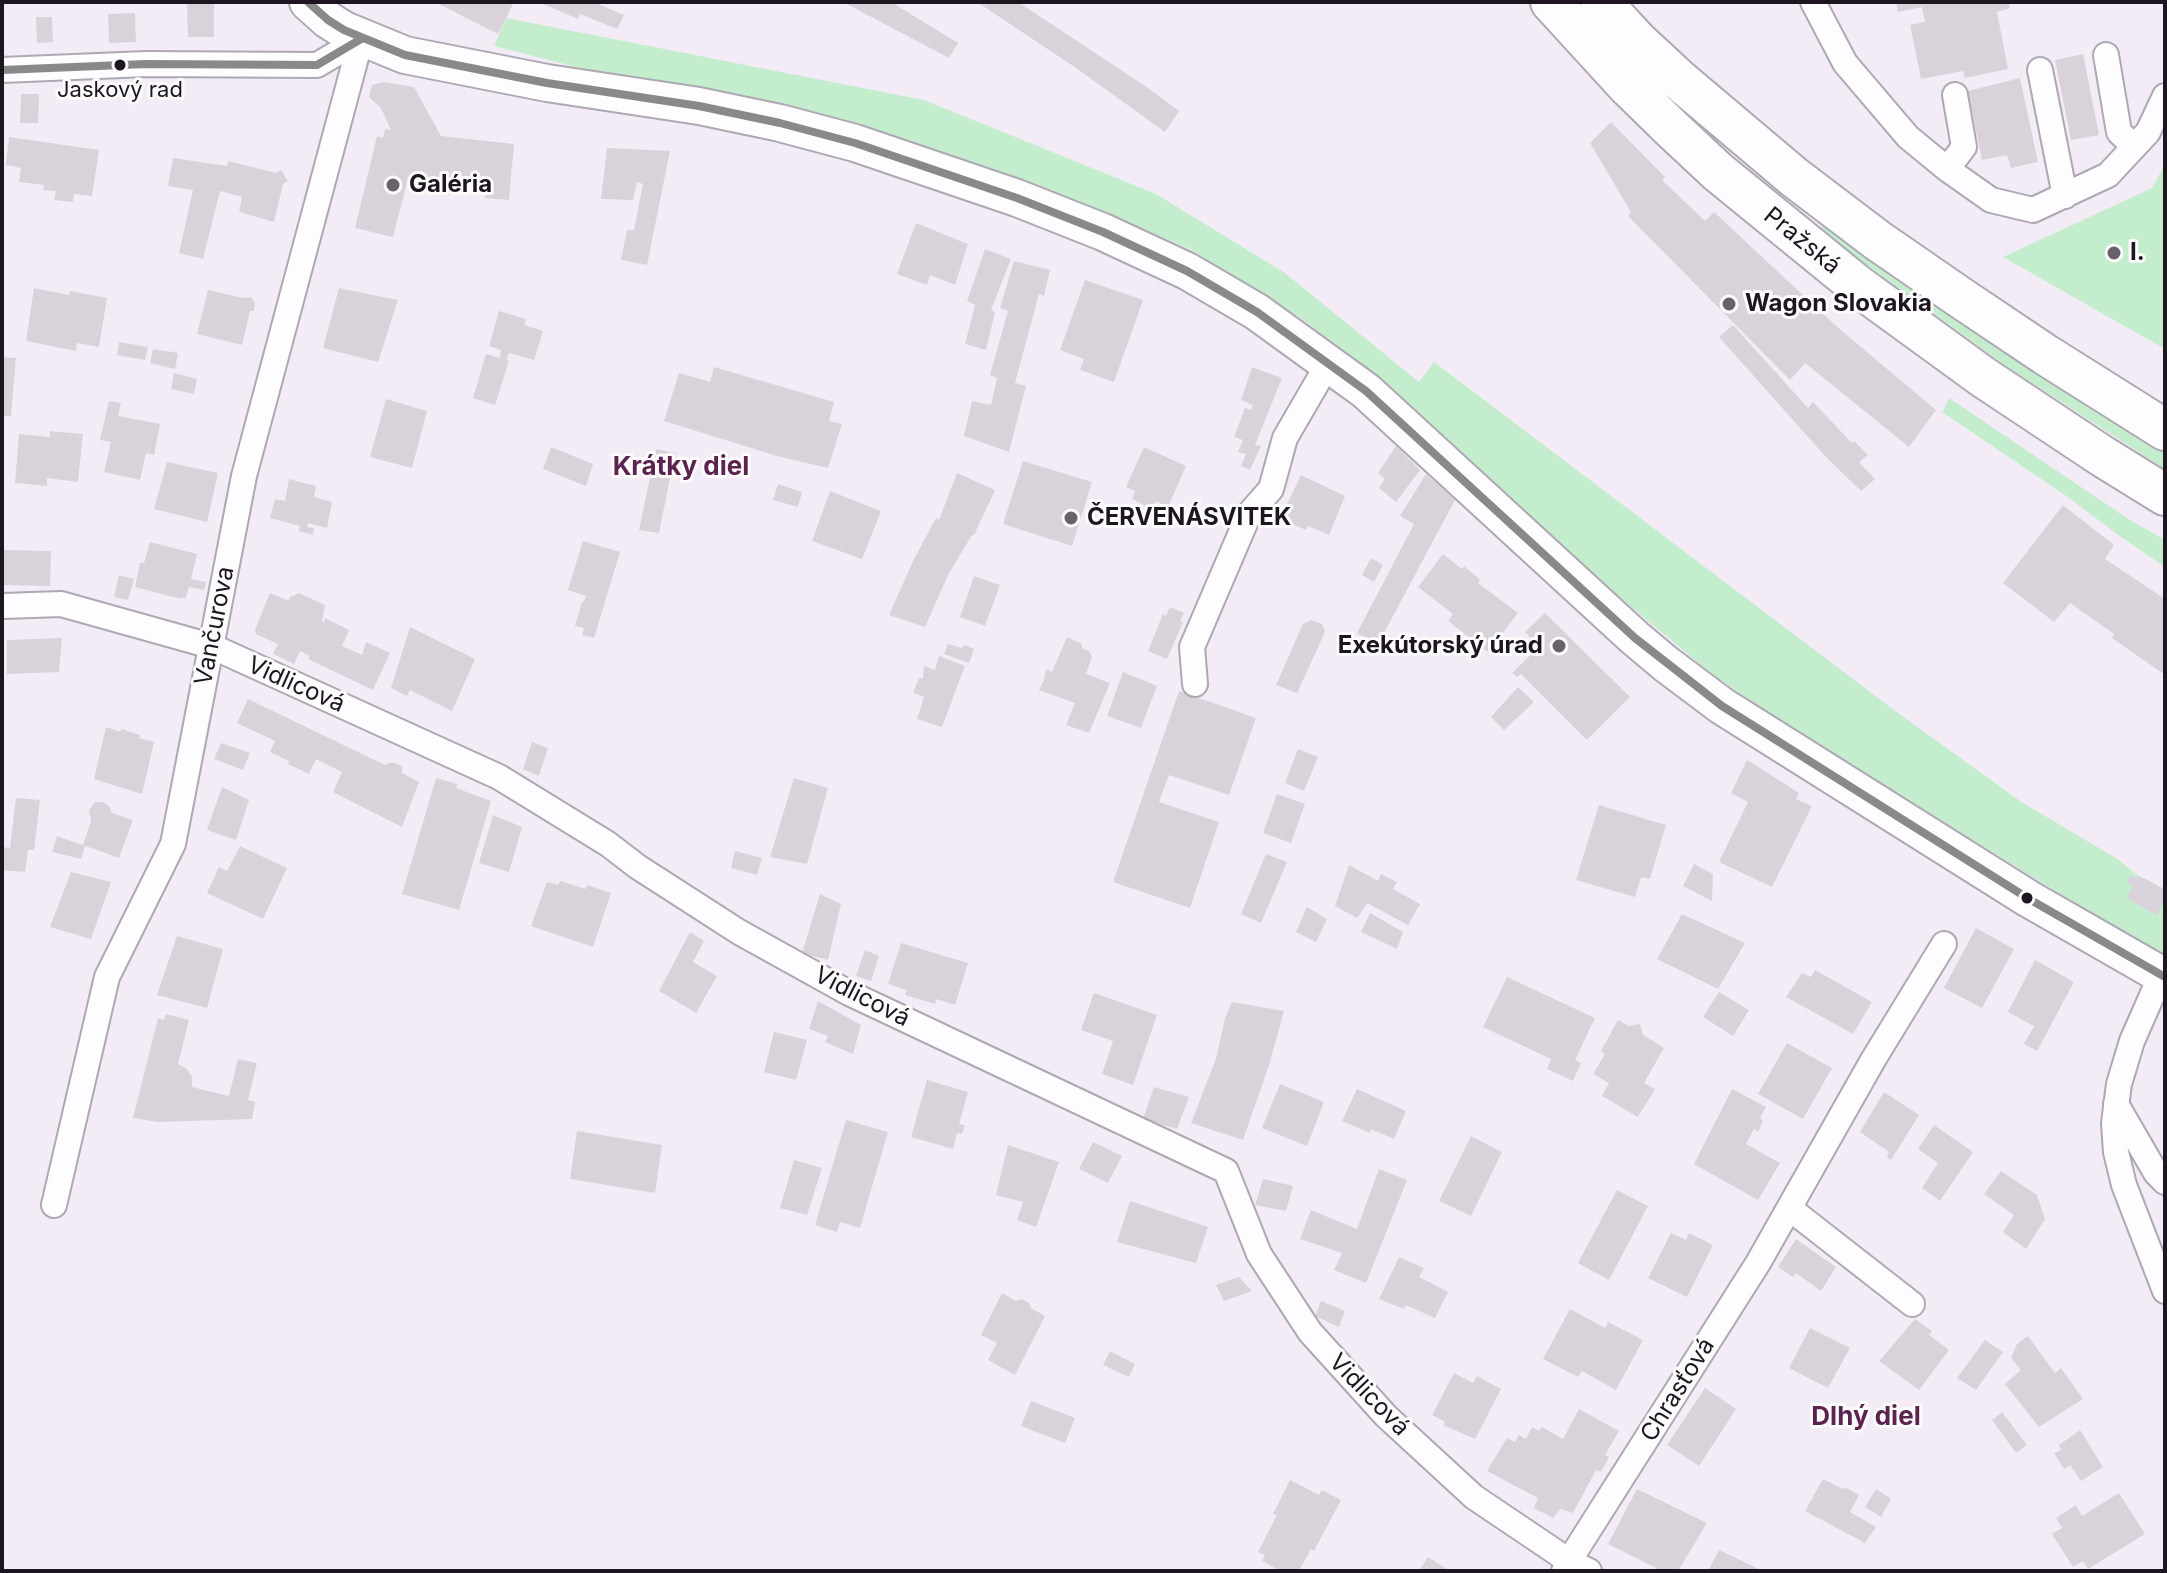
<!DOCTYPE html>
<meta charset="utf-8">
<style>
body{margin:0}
#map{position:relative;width:2167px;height:1573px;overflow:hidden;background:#f3ecf7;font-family:Inter,sans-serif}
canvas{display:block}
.frame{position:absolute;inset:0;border:4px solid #1d1621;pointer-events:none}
</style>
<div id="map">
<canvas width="2167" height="1573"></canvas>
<div class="frame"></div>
</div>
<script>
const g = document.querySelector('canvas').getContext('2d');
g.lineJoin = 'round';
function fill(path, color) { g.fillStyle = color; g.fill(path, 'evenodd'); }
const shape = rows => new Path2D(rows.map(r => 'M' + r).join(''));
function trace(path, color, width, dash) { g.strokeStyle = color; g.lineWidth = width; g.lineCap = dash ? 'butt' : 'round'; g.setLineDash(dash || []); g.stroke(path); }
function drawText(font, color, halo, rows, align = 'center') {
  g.font = font + ' Inter,sans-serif'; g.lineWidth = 6; g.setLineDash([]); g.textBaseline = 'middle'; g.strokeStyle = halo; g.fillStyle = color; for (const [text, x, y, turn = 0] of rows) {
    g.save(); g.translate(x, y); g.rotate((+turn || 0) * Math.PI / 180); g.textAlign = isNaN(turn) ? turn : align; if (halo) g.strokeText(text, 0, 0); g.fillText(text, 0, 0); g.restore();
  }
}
const green = shape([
 [506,18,924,100,1156,194,1285,273,1419,382,1434,362,1894,710,2020,801,2119,860,2138,876,2165,889,2165,953,2129,935,2039,881,1762,709,1707,670,1606,586,1395,391,1302,319,1190,249,1073,199,929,149,743,96,584,69,494,46],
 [2165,164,2165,349,2003,257,2152,188],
 [1825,226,2014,358,2165,451,2165,469,2006,366,1823,233,1821,227],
 [1949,398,2130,520,2165,540,2165,567,2117,534,2065,495,1942,412]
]);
const building = shape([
 [435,2,514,2,498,34],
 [538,2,594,2,624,15,617,29,580,14,578,19],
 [843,2,891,2,958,43,949,58],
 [977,2,1018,2,1148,88,1179,111,1165,132,1076,68],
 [1896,2,2009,2,2010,8,1997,12,2008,69,1965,78,1963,71,1921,79,1910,25,1925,22,1922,7,1898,12],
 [214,3,214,37,188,37,187,4],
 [135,13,136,42,109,43,108,14],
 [36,17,52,17,53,42,37,43],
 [2083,54,2099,135,2071,140,2055,60],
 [2020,78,2038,162,2011,168,2007,155,1982,160,1968,91],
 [384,82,414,87,441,136,514,144,509,200,485,198,487,179,455,175,449,195,428,189,430,183,408,179,393,237,355,228,377,136,383,138,385,129,391,130,381,108,369,97,372,85],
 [21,94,39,94,38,123,20,123],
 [1611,122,1665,177,1662,180,1705,221,1714,212,1835,325,1936,410,1909,447,1805,363,1790,380,1628,216,1631,212,1590,143],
 [9,137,99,150,92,196,74,194,73,202,54,200,56,191,43,190,44,185,19,182,21,168,6,165],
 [607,148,670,151,647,265,621,260,627,230,634,230,643,184,637,182,633,200,601,199],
 [173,158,227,166,228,161,276,173,281,170,288,181,283,184,274,222,239,212,242,197,220,191,203,259,179,253,193,190,168,186],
 [916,223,968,244,955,285,930,275,927,285,897,274],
 [2115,244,2121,248,2113,262,2106,257],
 [985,249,1011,259,991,310,995,312,986,350,965,344,975,305,967,301],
 [1014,261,1050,270,1044,296,1039,294,1015,383,1026,386,1009,452,964,436,972,401,991,405,997,378,990,375,1008,311,1000,308],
 [1085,280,1143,300,1114,382,1080,370,1084,359,1060,350],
 [34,288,69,295,70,291,107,298,99,347,77,343,76,351,26,341],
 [339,288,398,300,378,362,323,348],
 [208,290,243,298,251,297,255,304,254,311,250,311,242,345,197,334],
 [499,311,526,319,524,325,543,331,534,360,509,353,506,360,509,361,495,405,473,398,486,354,500,358,501,350,489,346],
 [1733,325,1808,408,1813,402,1852,443,1854,441,1868,455,1859,462,1875,479,1861,491,1825,456,1719,337],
 [119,342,148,347,145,360,117,355],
 [153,349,178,353,175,369,150,363],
 [2,357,16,358,11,416,2,416],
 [714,367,834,402,829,421,842,424,828,468,777,456,664,421,679,373,710,382],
 [1252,367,1282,378,1255,445,1261,446,1250,470,1241,466,1246,454,1238,452,1243,440,1234,437,1245,408,1251,410,1253,405,1241,400],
 [174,373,197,379,194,394,171,389],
 [386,399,427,411,412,468,370,457],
 [109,401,121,403,118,416,160,424,154,455,146,453,140,480,104,472,111,442,100,440],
 [50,431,83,434,78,482,47,478,47,486,15,483,19,434,50,437],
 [1396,446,1420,470,1396,502,1379,488,1385,479,1378,473],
 [551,447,593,464,586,486,543,469],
 [1144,447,1186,466,1168,507,1156,501,1152,509,1132,499,1135,491,1126,487],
 [656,449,675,453,659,533,639,530],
 [1023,461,1092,482,1072,546,1003,524],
 [167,462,218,473,207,522,154,509],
 [957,473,995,490,974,535,972,535,948,575,925,627,889,615,914,559,936,518,939,520],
 [1426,474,1455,500,1377,646,1357,633,1414,524,1400,516],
 [1301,475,1345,496,1329,535,1308,526,1306,530,1280,519],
 [289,479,316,486,314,497,332,502,327,528,308,523,307,527,314,528,313,535,299,531,300,526,270,518,275,499,285,501],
 [778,484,802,492,798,507,773,500],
 [830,491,881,511,862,559,812,541],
 [2063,505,2114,545,2105,559,2165,599,2165,675,2112,638,2114,634,2070,603,2054,622,2003,583],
 [583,541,620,552,594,638,582,635,584,628,575,626,582,602,584,602,586,596,568,590],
 [150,542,197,554,191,579,206,582,204,590,189,587,185,599,181,597,181,599,135,587,140,563,144,563],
 [4,550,51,551,50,586,4,585],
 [1443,554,1462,569,1464,566,1480,580,1478,583,1518,613,1488,652,1448,621,1453,614,1418,587],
 [1371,558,1383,565,1374,582,1362,575],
 [119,575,134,579,128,600,114,597],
 [974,576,1000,585,985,626,960,617],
 [270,593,289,601,290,597,299,593,325,605,322,621,324,623,325,618,349,630,342,646,362,655,366,642,390,653,373,690,308,659,310,656,300,651,294,664,273,654,278,644,256,634,255,630],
 [1170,607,1184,613,1180,621,1183,622,1167,659,1148,651,1163,614,1166,616],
 [1545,613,1630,697,1587,740,1521,674,1517,677,1512,673,1539,647,1525,632],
 [1311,620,1322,624,1325,632,1297,693,1276,685,1303,624],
 [410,627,475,659,452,711,410,690,407,696,391,688],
 [1067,637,1082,644,1082,648,1089,651,1092,657,1086,674,1110,683,1089,733,1066,725,1075,703,1039,690,1045,677,1044,676,1047,669,1052,672],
 [62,638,59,672,7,674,7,640],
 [948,644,962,648,964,645,974,649,969,663,944,654],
 [939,656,965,666,942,727,917,719,924,697,913,693,919,678,923,678,924,666,935,670],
 [1123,672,1157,686,1141,728,1107,716],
 [1518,687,1534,702,1504,730,1491,717],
 [1179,691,1256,718,1229,795,1169,775,1159,802,1219,822,1190,908,1113,882],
 [248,699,385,765,392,762,402,766,402,773,419,782,402,827,333,792,342,772,316,759,309,774,288,764,289,761,270,752,275,741,237,723],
 [106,727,121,732,121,729,140,735,139,738,154,742,142,794,94,779],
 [532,742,548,748,539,776,523,769],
 [221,743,250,753,243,770,214,759],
 [1298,749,1318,757,1304,791,1285,783],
 [1747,760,1799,793,1796,799,1812,806,1772,887,1719,862,1748,802,1731,793],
 [436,778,457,784,456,788,491,801,459,910,402,894],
 [794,778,828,788,807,864,770,857],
 [222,787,249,800,236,840,207,830],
 [1277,794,1305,804,1291,843,1263,833],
 [16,798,40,800,34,850,28,850,25,872,2,870,2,847,10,848],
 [95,802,103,802,109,806,112,813,133,820,119,858,83,845,91,821,89,810],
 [1599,805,1666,825,1650,879,1641,877,1635,897,1576,880],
 [493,815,522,827,509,872,479,863],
 [57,836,85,846,81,859,52,852],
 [240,846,287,868,263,919,207,893,219,867,227,871],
 [735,851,762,858,757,875,731,868],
 [1266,854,1287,862,1261,923,1241,914],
 [1694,864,1713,874,1712,901,1683,886],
 [1349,865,1378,881,1381,874,1397,882,1393,889,1420,904,1408,925,1367,903,1357,918,1335,906],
 [71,872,111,882,91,939,50,927],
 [2130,876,2137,879,2138,876,2148,880,2165,890,2165,900,2156,915,2126,898,2133,887,2127,883],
 [560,881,586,889,587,885,611,893,593,947,531,926,547,882,558,885],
 [820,894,841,904,828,960,802,953],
 [1307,907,1327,919,1316,942,1296,932],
 [1370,913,1403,932,1397,949,1361,932],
 [1682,914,1745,943,1718,989,1657,959],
 [1976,928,2014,949,1982,1008,1944,988],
 [690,932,704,941,693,962,717,976,696,1013,659,991],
 [177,936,223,949,207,1008,157,995],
 [901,943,968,963,955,1005,936,999,935,1004,905,995,907,990,888,984],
 [865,950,879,956,871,981,856,976],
 [2035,960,2074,982,2037,1051,2024,1044,2034,1026,2008,1012],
 [1815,970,1872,1002,1853,1034,1786,997,1802,973,1811,977],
 [1507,977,1595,1018,1575,1060,1581,1063,1573,1081,1547,1069,1551,1059,1483,1027],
 [1719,992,1749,1010,1733,1036,1703,1017],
 [1094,993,1157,1015,1133,1085,1102,1074,1113,1041,1081,1030],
 [818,1001,861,1025,853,1054,825,1042,828,1036,809,1029],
 [1232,1002,1284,1011,1269,1065,1243,1140,1191,1123,1216,1059,1225,1018],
 [166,1014,189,1020,178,1064,187,1069,192,1077,192,1087,229,1096,238,1059,257,1063,248,1100,255,1102,252,1119,158,1122,133,1118,158,1018,164,1020],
 [1618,1020,1629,1026,1640,1024,1643,1035,1664,1048,1644,1083,1655,1089,1638,1117,1602,1096,1609,1083,1593,1074,1605,1054,1601,1051],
 [774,1032,807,1040,796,1080,764,1072],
 [1787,1043,1832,1068,1803,1119,1758,1094],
 [927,1080,968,1092,959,1124,965,1125,962,1134,957,1133,953,1149,911,1137],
 [1280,1084,1324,1102,1307,1146,1262,1128],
 [1154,1087,1189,1097,1177,1129,1143,1119],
 [1357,1089,1406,1111,1394,1139,1371,1129,1370,1133,1342,1121],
 [1732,1089,1766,1107,1760,1118,1763,1121,1758,1132,1754,1129,1746,1144,1780,1163,1758,1200,1694,1164],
 [1884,1092,1919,1115,1891,1160,1887,1157,1889,1152,1860,1132],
 [846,1120,888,1132,860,1228,840,1222,837,1232,815,1225],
 [1934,1125,1973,1152,1940,1201,1922,1188,1938,1163,1918,1149],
 [577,1131,662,1145,655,1193,570,1179],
 [1471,1136,1502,1152,1471,1216,1439,1201],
 [1093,1142,1122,1156,1108,1183,1079,1169],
 [1008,1145,1059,1162,1036,1227,1017,1220,1023,1202,996,1195],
 [794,1160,822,1168,807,1215,780,1208],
 [1379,1169,1407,1180,1366,1283,1334,1270,1342,1253,1300,1239,1311,1210,1357,1229],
 [2001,1171,2037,1195,2045,1219,2026,1249,2003,1232,2014,1215,1984,1194],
 [1263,1179,1293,1186,1286,1211,1255,1205],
 [1617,1190,1648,1206,1609,1280,1578,1263],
 [1130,1201,1208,1227,1196,1263,1117,1242],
 [1671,1233,1686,1240,1689,1233,1713,1245,1687,1297,1648,1278],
 [1796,1239,1836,1267,1821,1291,1796,1273,1793,1277,1778,1267],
 [1399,1257,1424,1268,1419,1277,1448,1292,1435,1318,1406,1305,1404,1309,1379,1299],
 [1239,1277,1252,1291,1224,1301,1216,1285],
 [1002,1293,1016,1301,1022,1299,1029,1303,1031,1308,1045,1316,1015,1375,988,1360,997,1343,981,1335],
 [1321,1301,1345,1311,1339,1327,1315,1316],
 [1570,1309,1605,1328,1608,1322,1643,1340,1616,1390,1582,1371,1578,1377,1543,1359],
 [1915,1319,1932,1331,1929,1335,1949,1350,1919,1390,1879,1361],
 [1810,1328,1850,1348,1828,1388,1789,1368],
 [2028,1336,2055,1373,2061,1368,2083,1399,2039,1427,2005,1384,2021,1370,2011,1358,2017,1344],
 [1985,1340,2003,1352,1976,1390,1957,1378],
 [1110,1351,1135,1364,1129,1377,1103,1365],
 [1454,1373,1473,1383,1477,1376,1501,1389,1475,1439,1443,1425,1445,1422,1432,1415],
 [1705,1388,1736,1409,1699,1466,1667,1445],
 [1031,1401,1075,1418,1065,1443,1021,1426],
 [1579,1409,1619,1431,1605,1455,1609,1457,1601,1472,1596,1470,1573,1513,1560,1509,1553,1518,1534,1508,1538,1498,1487,1471,1507,1438,1515,1442,1519,1435,1526,1439,1532,1427,1539,1431,1542,1427,1563,1439],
 [2002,1412,2027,1445,2016,1453,1992,1420],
 [2080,1430,2103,1467,2081,1481,2070,1465,2064,1469,2054,1453,2061,1450,2059,1445],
 [1823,1479,1843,1489,1845,1487,1859,1495,1850,1512,1876,1527,1865,1543,1805,1511],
 [1290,1480,1319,1495,1322,1490,1341,1500,1314,1551,1311,1549,1299,1571,1280,1571,1262,1561,1265,1555,1258,1552,1277,1515,1273,1514],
 [1637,1489,1707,1523,1678,1571,1655,1571,1656,1568,1608,1544],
 [1876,1489,1891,1499,1881,1517,1865,1507],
 [2119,1493,2145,1534,2088,1569,2083,1561,2073,1567,2052,1534,2062,1528,2056,1518,2076,1505,2082,1516],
 [1719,1550,1763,1571,1708,1571],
 [1428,1557,1450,1571,1419,1571]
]);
const street = shape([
 [1813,2,1845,63,1908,137,1947,169,1991,200,2033,210,2108,175,2148,132,2165,96],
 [2106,55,2119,132,2134,147],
 [2,70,146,64,317,65,361,39],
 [2040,70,2065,196],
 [1947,169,1964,147,1955,95],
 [3,606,61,604,211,646,499,777,608,844,638,867,739,932,849,993,1226,1171,1259,1254,1310,1332,1386,1416,1474,1497,1569,1561,1589,1571],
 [1195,684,1192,647,1249,514,1271,489,1285,438,1328,364],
 [2161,975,2132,1041,2119,1084,2114,1123,2116,1152,2124,1185,2165,1291],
 [2116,1104,2156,1173,2165,1182],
 [54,1205,107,977,173,844,244,476,361,39],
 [1789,1208,1912,1304],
 [1564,1571,1569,1561,1758,1263,1873,1060,1944,944]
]);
const secondary = shape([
 [308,2,328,20,344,30,405,55,547,83,699,106,780,123,855,143,1017,198,1103,232,1187,271,1257,312,1366,391,1635,638,1666,664,1722,706,2029,899,2165,977]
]);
const primary = shape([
 [1551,2,1627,85,1671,128,1718,172,1858,286,1983,377,2102,456,2165,495],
 [1601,2,1638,42,1678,79,1794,177,1877,240,1961,298,2046,355,2165,430]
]);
const bus1 = shape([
 [308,2,328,20,344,30,405,55,547,83,699,106,780,123,855,143,1017,198,1103,232,1187,271,1257,312,1366,391,1635,638,1722,706,2029,899,2165,977],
 [2,70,146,64,317,65,361,39]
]);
const markers = [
 [120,65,7,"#1d1621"],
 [393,185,8,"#68616c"],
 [2114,253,8,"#68616c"],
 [1729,304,8,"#68616c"],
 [1071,518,8,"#68616c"],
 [1559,646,8,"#68616c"],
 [2027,898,7,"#1d1621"]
];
const busNames = [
 ["Jaskový rad",120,90]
];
const poiNames = [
 ["Galéria",409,185],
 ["I.",2130,253],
 ["Wagon Slovakia",1745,304],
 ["ČERVENÁSVITEK",1087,518],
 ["Exekútorský úrad",1543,646,"right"]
];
const streetNames = [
 ["Pražská",1802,241,39],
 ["Vančurova",215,626,-79],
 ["Vidlicová",296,685,24],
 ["Vidlicová",862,997,27],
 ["Chrasťová",1678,1390,-58],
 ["Vidlicová",1369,1395,46]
];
const neighbourhoodNames = [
 ["Krátky diel",681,467],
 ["Dlhý diel",1866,1417]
];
fill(green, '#c4edce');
fill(building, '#dad2db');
trace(street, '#aea8b2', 28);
trace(secondary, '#aea8b2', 40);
trace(primary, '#aea8b2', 44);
trace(street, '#fdfcfe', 24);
trace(secondary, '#fdfcfe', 36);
trace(primary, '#fdfcfe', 40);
trace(bus1, '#898989', 8);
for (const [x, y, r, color] of markers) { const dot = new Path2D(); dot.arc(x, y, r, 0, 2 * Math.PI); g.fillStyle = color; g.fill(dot); trace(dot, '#fbfbfb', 3); }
drawText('22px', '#1d1621', '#fbfbfb', busNames);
drawText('bold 24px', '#1d1621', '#fbfbfb', poiNames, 'left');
drawText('24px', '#1d1621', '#fbfbfb', streetNames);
drawText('bold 26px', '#5b234e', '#fbfbfb', neighbourhoodNames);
</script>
